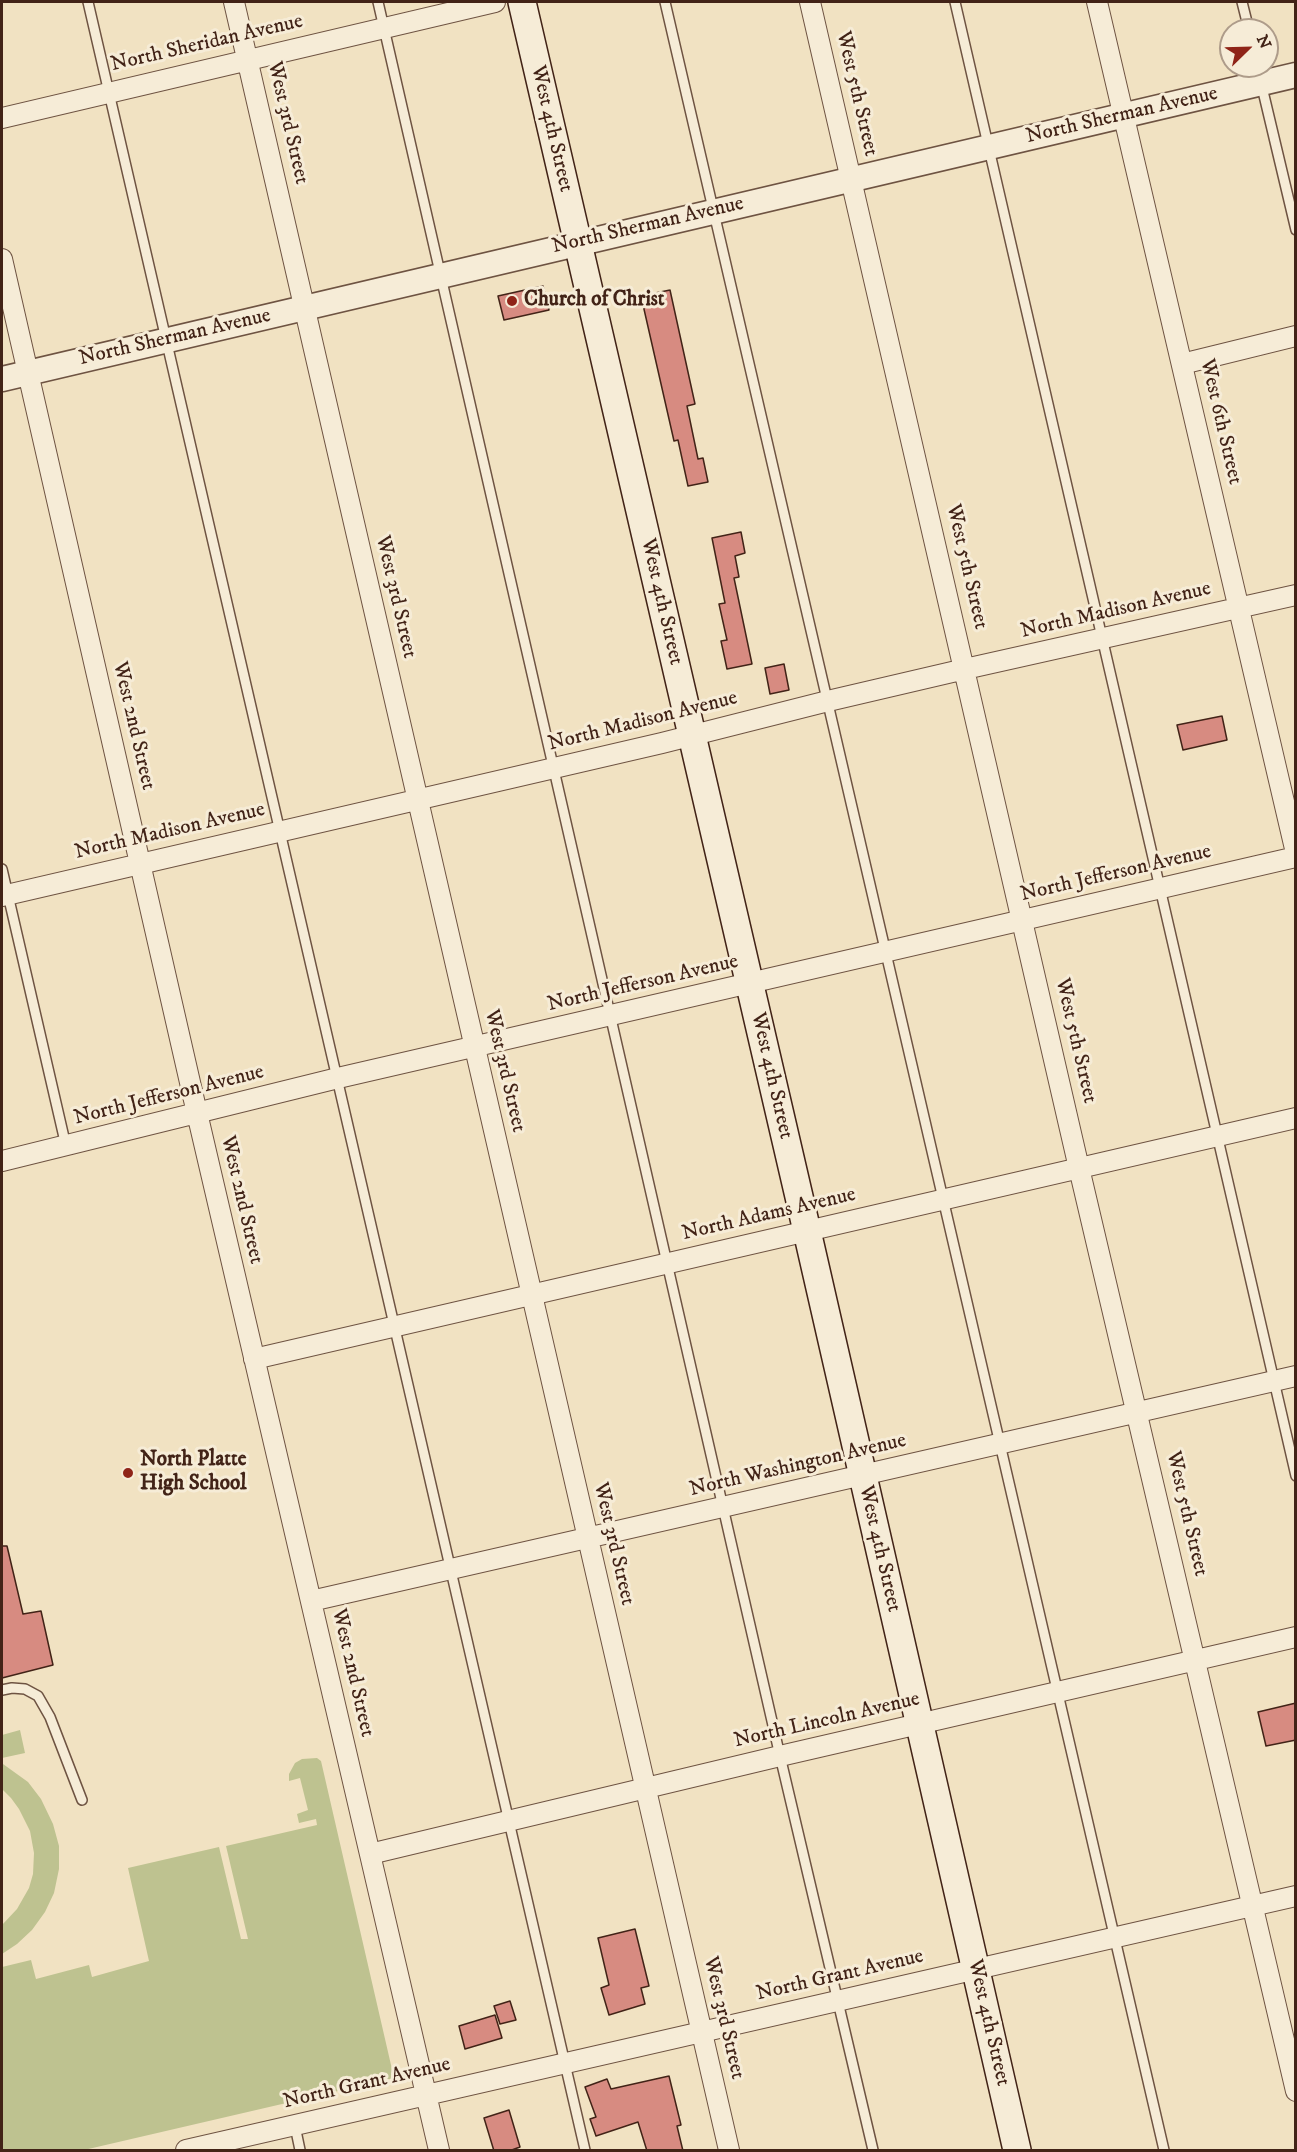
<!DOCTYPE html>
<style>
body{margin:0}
#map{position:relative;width:1297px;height:2152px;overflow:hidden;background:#f1e2c2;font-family:"IM FELL DW Pica",serif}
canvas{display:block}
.frame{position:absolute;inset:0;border:3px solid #422317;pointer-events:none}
.north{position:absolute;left:1219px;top:18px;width:60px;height:60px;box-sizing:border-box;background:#f6ecd7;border:2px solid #ae9c8a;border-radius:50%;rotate:67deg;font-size:16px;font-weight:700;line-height:24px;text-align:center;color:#422317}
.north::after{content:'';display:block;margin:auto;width:21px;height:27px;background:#8f2418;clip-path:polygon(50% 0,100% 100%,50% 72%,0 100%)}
</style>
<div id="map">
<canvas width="1297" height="2152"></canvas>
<div class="frame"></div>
<div class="north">N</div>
</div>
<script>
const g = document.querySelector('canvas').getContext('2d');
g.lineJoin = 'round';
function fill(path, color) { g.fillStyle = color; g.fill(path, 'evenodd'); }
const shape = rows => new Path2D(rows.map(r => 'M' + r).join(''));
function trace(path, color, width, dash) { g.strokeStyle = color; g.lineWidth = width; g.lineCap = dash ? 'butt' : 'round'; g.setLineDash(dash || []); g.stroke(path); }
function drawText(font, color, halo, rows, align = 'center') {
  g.font = font + ' "IM FELL DW Pica",serif'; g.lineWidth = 6; g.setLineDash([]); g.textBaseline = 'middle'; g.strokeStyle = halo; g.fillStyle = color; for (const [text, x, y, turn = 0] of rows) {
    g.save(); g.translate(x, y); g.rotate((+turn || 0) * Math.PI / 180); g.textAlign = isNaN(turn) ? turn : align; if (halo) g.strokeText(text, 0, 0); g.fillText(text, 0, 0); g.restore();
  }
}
const green = shape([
 [20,1730,25,1753,2,1758,3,1764,28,1782,41,1799,53,1824,59,1846,59,1869,54,1893,45,1912,32,1930,17,1944,2,1954,2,1925,17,1909,29,1888,33,1874,34,1853,30,1831,19,1809,11,1798,2,1789,2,1735],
 [317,1758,321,1761,394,2078,84,2150,2,2150,2,1967,31,1960,36,1979,89,1965,92,1977,149,1961,128,1868,219,1847,241,1939,248,1939,226,1846,317,1825,316,1819,299,1823,297,1814,308,1810,300,1778,289,1781,289,1774,295,1763,302,1759]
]);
const building = shape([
 [543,286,549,310,504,320,498,296,543,286],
 [670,290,695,404,687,406,698,459,703,458,708,482,688,486,678,440,674,441,641,296,670,290],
 [741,532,745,553,735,556,739,577,734,578,752,664,727,669,721,641,727,640,719,604,725,603,712,538,741,532],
 [784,664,789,690,770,694,765,668,784,664],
 [1222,716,1227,740,1183,750,1177,725,1222,716],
 [2,1546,7,1546,23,1614,41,1611,53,1665,2,1678,2,1546],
 [1296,1703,1296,1740,1266,1746,1258,1712,1296,1703],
 [635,1929,649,1986,641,1988,645,2004,609,2015,601,1988,609,1985,598,1938,635,1929],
 [510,2001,516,2020,500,2024,494,2006,510,2001],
 [495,2015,502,2038,465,2049,459,2026,495,2015],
 [669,2076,681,2125,677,2126,683,2151,647,2151,638,2122,596,2136,590,2119,596,2117,585,2087,607,2079,611,2089,669,2076],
 [509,2110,520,2147,509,2151,494,2151,484,2118,509,2110]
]);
const service = shape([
 [88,2,585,2150],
 [378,2,780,1756,873,2150],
 [665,2,1164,2150],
 [955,2,1296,1476],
 [1242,2,1249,30],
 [1257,66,1296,230],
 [2,869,66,1146],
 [2,1690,12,1688,25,1689,38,1696,50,1717,82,1800],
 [295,2126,300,2150]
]);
const minor = shape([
 [234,2,729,2150],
 [810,2,1079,1168,1296,2091],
 [1097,2,1296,853],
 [2,118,495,2],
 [2,259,197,1113,439,2150],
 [1182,364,1296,336],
 [2,896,662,743,828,701,965,669,1296,595],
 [2,1161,338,1078,1296,857],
 [254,1359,1296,1118],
 [311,1601,1296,1376],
 [370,1854,780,1756,1296,1637],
 [186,2150,1296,1896]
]);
const tertiary = shape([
 [2,379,1296,75]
]);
const secondary = shape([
 [522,2,807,1231,1017,2150]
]);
const markers = [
 [512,301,6,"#8f2418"],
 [128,1473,6,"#8f2418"]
];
const streetNames = [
 ["North Sheridan Avenue",207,44,-13],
 ["West 5th Street",856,94,77],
 ["North Sherman Avenue",1122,116,-13],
 ["West 3rd Street",287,123,77],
 ["West 4th Street",551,129,77],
 ["North Sherman Avenue",648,226,-13],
 ["North Sherman Avenue",175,338,-13],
 ["West 6th Street",1220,422,77],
 ["West 5th Street",966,567,77],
 ["West 3rd Street",395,597,77],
 ["West 4th Street",661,602,77],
 ["North Madison Avenue",1116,611,-13],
 ["North Madison Avenue",643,722,-14],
 ["West 2nd Street",133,726,77],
 ["North Madison Avenue",170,832,-13],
 ["North Jefferson Avenue",1116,874,-13],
 ["North Jefferson Avenue",643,984,-13],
 ["West 5th Street",1075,1041,77],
 ["West 3rd Street",504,1071,77],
 ["West 4th Street",771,1076,77],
 ["North Jefferson Avenue",169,1096,-14],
 ["West 2nd Street",241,1200,77],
 ["North Adams Avenue",769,1215,-13],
 ["North Washington Avenue",798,1466,-13],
 ["West 5th Street",1186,1514,77],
 ["West 3rd Street",613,1544,77],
 ["West 4th Street",879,1549,77],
 ["West 2nd Street",352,1673,77],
 ["North Lincoln Avenue",827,1721,-13],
 ["North Grant Avenue",840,1976,-13],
 ["West 3rd Street",723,2018,77],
 ["West 4th Street",988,2023,77],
 ["North Grant Avenue",367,2084,-13]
];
const poiNames = [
 ["Church of Christ",524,301],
 ["North Platte",140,1461],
 ["High School",140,1485]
];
fill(green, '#bec290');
fill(building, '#d78b81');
trace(building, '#422317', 1.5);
trace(service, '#6e5342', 12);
trace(minor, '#6e5342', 22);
trace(tertiary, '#6e5342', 27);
trace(secondary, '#422317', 30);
trace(service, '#f6ecd7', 9);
trace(minor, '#f6ecd7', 20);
trace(tertiary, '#f6ecd7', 24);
trace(secondary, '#f6ecd7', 27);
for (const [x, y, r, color] of markers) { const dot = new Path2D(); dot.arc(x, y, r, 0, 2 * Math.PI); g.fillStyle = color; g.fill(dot); trace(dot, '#f6ecd7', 2); }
drawText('21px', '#422317', '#f6ecd7', streetNames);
drawText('bold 21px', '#422317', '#f6ecd7', poiNames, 'left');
</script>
